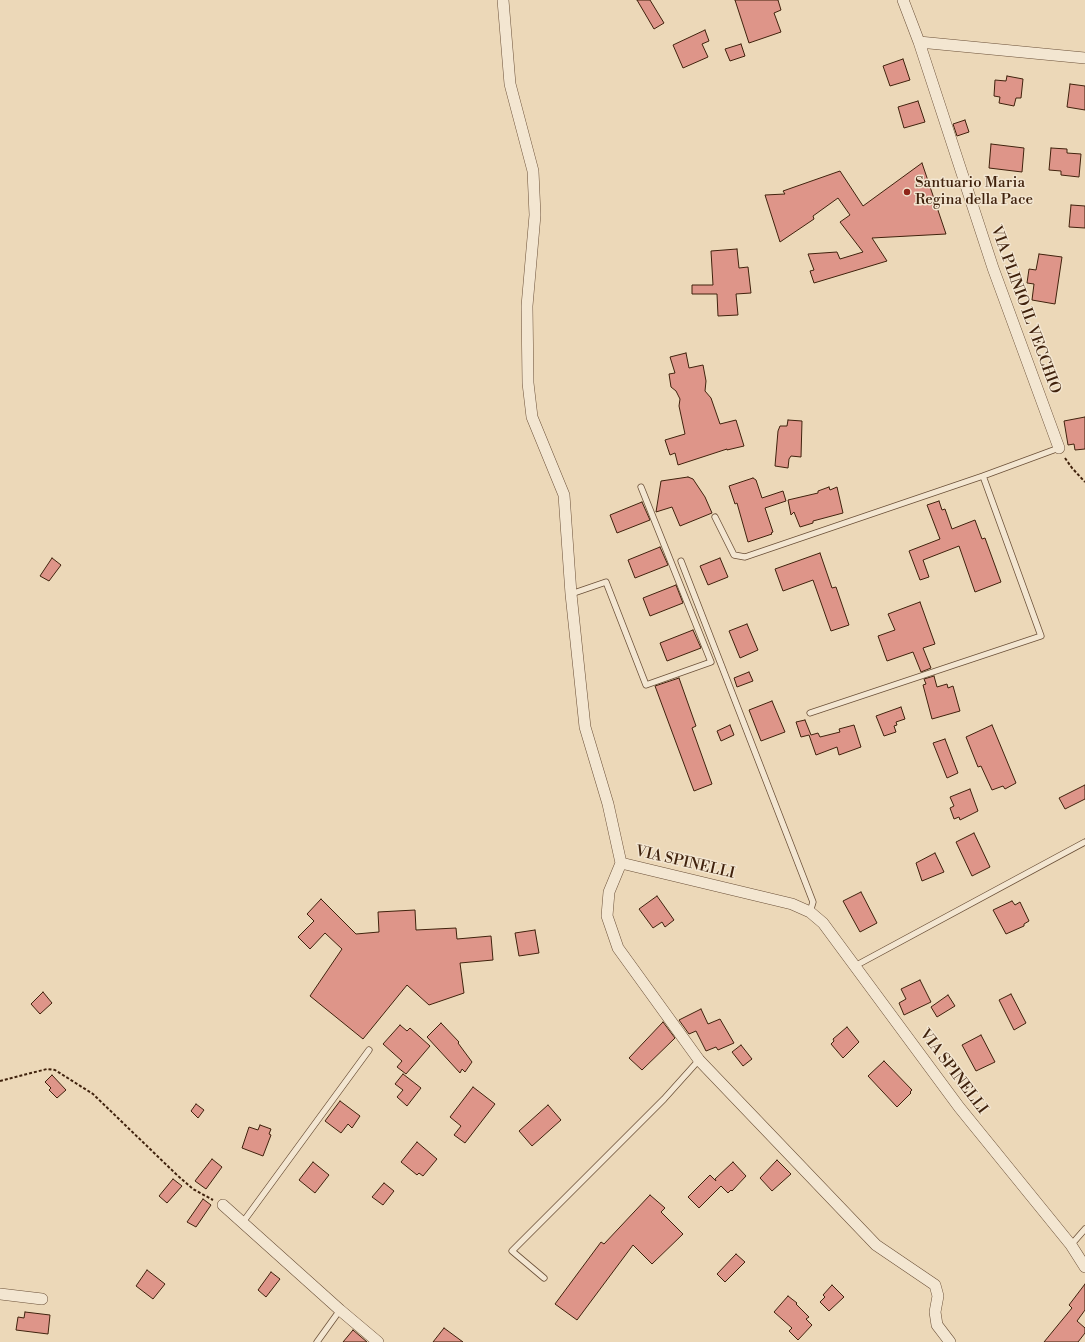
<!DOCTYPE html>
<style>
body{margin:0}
canvas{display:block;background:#ecd8b8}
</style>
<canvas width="1085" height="1342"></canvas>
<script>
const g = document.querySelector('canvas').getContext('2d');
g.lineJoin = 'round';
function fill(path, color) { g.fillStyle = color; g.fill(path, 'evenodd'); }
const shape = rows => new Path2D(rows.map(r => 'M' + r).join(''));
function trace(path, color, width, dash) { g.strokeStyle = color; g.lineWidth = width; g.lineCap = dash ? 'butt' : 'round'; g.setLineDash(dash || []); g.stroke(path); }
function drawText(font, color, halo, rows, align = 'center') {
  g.font = font + ' "Libre Bodoni",serif'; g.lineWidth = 3; g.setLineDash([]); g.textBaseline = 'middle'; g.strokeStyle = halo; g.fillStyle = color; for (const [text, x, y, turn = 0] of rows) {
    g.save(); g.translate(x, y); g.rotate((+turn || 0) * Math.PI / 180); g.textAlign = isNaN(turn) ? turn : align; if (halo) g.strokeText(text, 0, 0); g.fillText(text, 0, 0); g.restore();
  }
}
const building = shape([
 [637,0,650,0,664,23,654,29,637,0],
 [735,0,778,0,781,10,774,13,781,32,749,43,735,0],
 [705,30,709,41,702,44,708,57,683,68,673,45,705,30],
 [741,44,745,56,730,61,725,49,741,44],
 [903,59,910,80,890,86,883,66,903,59],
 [1007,76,1023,79,1021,98,1016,98,1014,106,999,103,1000,97,994,96,995,80,1006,81,1007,76],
 [1070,84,1085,86,1085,110,1067,107,1070,84],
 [918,101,925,122,904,128,898,107,918,101],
 [965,120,969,132,957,136,953,124,965,120],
 [991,144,1024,148,1022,172,989,168,991,144],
 [1051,148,1067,149,1067,153,1081,154,1079,177,1061,175,1061,171,1049,170,1051,148],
 [922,163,946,234,872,238,887,261,814,283,810,271,814,270,808,254,837,252,840,259,863,252,840,222,850,215,838,198,813,216,814,219,780,242,765,195,785,194,783,191,840,171,863,206,922,163],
 [1071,205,1085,206,1085,228,1069,227,1071,205],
 [737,249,739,268,748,267,751,293,736,294,738,315,718,316,717,294,692,294,692,285,713,285,711,251,737,249],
 [1039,254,1062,257,1055,304,1032,300,1034,284,1027,283,1029,269,1036,270,1039,254],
 [686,353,689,368,703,365,706,381,705,391,711,398,720,424,736,420,744,446,727,450,727,449,678,465,675,453,670,455,665,440,685,434,679,406,680,399,676,391,671,387,669,374,675,373,670,357,686,353],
 [1085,417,1085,449,1075,450,1074,444,1068,445,1064,421,1085,417],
 [788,420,802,421,801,457,791,456,789,459,788,468,775,466,778,431,780,426,787,426,788,420],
 [688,477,693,479,705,497,712,513,680,526,672,507,656,512,661,481,688,477],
 [753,478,756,480,762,498,783,491,786,501,765,508,773,532,771,533,772,534,748,542,737,503,735,504,729,486,753,478],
 [829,487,830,490,837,487,843,513,813,521,813,523,800,527,794,512,791,515,788,500,818,493,818,491,829,487],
 [939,501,942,510,945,509,952,529,975,520,982,539,985,538,1001,582,975,592,959,546,923,560,929,577,920,580,909,551,940,539,927,505,939,501],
 [642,502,650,520,617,533,610,515,642,502],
 [660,547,668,565,635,578,628,560,660,547],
 [820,553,832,588,836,587,849,625,831,631,813,580,783,591,775,569,820,553],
 [52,558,61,565,49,581,40,576,52,558],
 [720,558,728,577,708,585,700,566,720,558],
 [676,585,683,603,650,616,643,598,676,585],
 [920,602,935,644,923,648,931,668,921,672,913,652,887,661,878,636,895,630,888,614,920,602],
 [747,624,758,650,740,658,729,631,747,624],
 [693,630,701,648,667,661,660,643,693,630],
 [749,672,753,681,737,687,734,678,749,672],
 [934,676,937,687,947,684,948,688,953,686,960,711,932,719,923,685,926,684,924,679,934,676],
 [679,678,696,726,692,728,712,784,694,791,655,686,679,678],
 [772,701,785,732,761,741,749,710,772,701],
 [901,707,905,719,896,722,897,725,894,726,896,732,884,736,876,716,901,707],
 [805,720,811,735,818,733,820,737,840,732,839,729,854,725,861,747,839,755,837,747,816,755,809,735,801,737,796,722,805,720],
 [730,725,734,735,721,741,717,731,730,725],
 [992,725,1016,783,1005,789,1003,786,992,790,981,766,978,767,966,737,992,725],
 [945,739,958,773,947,778,933,743,945,739],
 [1085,785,1085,799,1065,809,1059,798,1085,785],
 [970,789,978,811,960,820,959,817,954,819,950,808,954,806,950,797,970,789],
 [974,833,990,867,972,876,956,842,974,833],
 [935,853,944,872,922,881,916,863,935,853],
 [861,892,877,923,860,932,843,901,861,892],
 [657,896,674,920,665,927,662,922,653,928,639,909,657,896],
 [321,899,356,934,379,932,378,912,415,910,416,930,456,928,457,939,491,936,493,960,460,963,464,993,429,1005,407,985,363,1039,310,996,342,949,325,933,310,949,298,937,314,921,307,914,321,899],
 [1012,901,1015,905,1020,902,1029,921,1024,924,1024,926,1006,934,993,910,1012,901],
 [535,930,539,953,519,956,515,933,535,930],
 [920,980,931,1002,904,1015,899,1003,906,999,901,989,920,980],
 [43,992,52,1003,40,1014,31,1004,43,992],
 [1011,994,1026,1023,1014,1030,999,1000,1011,994],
 [948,995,955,1006,937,1017,931,1007,948,995],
 [701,1009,708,1024,720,1019,734,1043,718,1050,716,1047,706,1051,696,1031,689,1034,679,1020,701,1009],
 [663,1022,675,1038,642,1070,629,1058,663,1022],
 [441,1023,459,1042,458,1043,472,1062,465,1072,462,1069,460,1073,427,1037,441,1023],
 [400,1025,407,1031,410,1028,430,1046,406,1074,397,1067,402,1061,383,1044,400,1025],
 [847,1027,859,1042,843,1058,831,1044,834,1041,833,1039,847,1027],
 [981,1035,995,1062,976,1071,962,1045,981,1035],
 [741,1045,752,1059,743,1066,732,1052,741,1045],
 [884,1061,912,1090,910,1092,911,1093,897,1107,868,1076,884,1061],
 [403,1074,421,1088,407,1106,397,1097,403,1090,395,1084,403,1074],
 [52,1075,66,1090,57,1098,49,1090,51,1088,45,1082,52,1075],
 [473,1087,495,1104,465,1143,454,1135,461,1126,450,1117,473,1087],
 [340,1101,360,1116,352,1128,348,1124,341,1133,325,1121,340,1101],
 [196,1104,204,1110,198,1118,191,1111,196,1104],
 [548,1105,561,1120,532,1146,519,1131,548,1105],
 [260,1125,271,1129,269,1134,271,1135,263,1156,242,1148,249,1127,258,1130,260,1125],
 [417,1142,437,1159,423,1176,419,1173,417,1175,401,1162,417,1142],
 [212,1159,222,1167,206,1189,195,1181,212,1159],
 [777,1160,791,1174,772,1191,760,1178,777,1160],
 [313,1162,329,1175,315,1193,299,1180,313,1162],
 [733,1162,746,1176,732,1191,731,1190,728,1193,721,1186,699,1208,688,1197,710,1175,716,1181,715,1179,733,1162],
 [173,1179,182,1186,167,1203,159,1196,173,1179],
 [384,1183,394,1191,383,1205,372,1197,384,1183],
 [650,1195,665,1208,661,1212,683,1234,652,1264,633,1245,577,1320,555,1304,601,1242,604,1244,650,1195],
 [203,1199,211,1205,196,1227,187,1222,203,1199],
 [736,1254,745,1262,725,1282,717,1274,736,1254],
 [147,1270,165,1284,153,1299,136,1286,147,1270],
 [271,1272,280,1279,266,1297,258,1290,271,1272],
 [1085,1284,1085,1310,1077,1321,1085,1328,1085,1333,1078,1342,1044,1342,1072,1308,1069,1305,1085,1284],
 [832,1285,844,1297,829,1311,820,1302,825,1297,823,1295,832,1285],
 [788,1296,797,1303,796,1304,809,1317,806,1319,812,1325,798,1340,789,1331,792,1328,774,1312,788,1296],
 [25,1312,50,1315,48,1334,16,1330,18,1317,24,1318,25,1312],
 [444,1328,463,1342,433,1342,444,1328],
 [353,1330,367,1342,343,1342,353,1330]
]);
const path = shape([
 [1065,458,1072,468,1085,482],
 [0,1081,47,1069,55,1070,93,1094,177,1175,193,1189,213,1200]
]);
const lane = shape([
 [715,517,734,555,745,557,983,476],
 [681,561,813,902,810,912],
 [571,594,606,582,646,685,711,662,641,487],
 [810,713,1041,636,983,476,1059,448],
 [855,966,1085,842],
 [243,1222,369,1050],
 [1071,1245,1085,1229],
 [544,1278,512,1251,664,1099,699,1060],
 [317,1342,340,1310]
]);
const street = shape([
 [503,0,510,84,533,171,535,215,527,306,528,383,532,417,564,495,571,594,585,727,608,804,621,863],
 [903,0,919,42,993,268,1059,448],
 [919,42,1085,58],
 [223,1205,340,1310,378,1342],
 [0,1294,42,1299],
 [950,1342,937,1325,935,1312,938,1296,935,1285,876,1245,699,1060,618,948,607,916,609,892,621,863,792,904,810,912,823,923,959,1107,1071,1245,1085,1267]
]);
const markers = [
 [907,192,4,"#8f2418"]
];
const poiNames = [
 ["Santuario Maria",915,183],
 ["Regina della Pace",915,200]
];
const streetNames = [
 ["VIA PLINIO IL VECCHIO",1025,310,70],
 ["VIA SPINELLI",685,863,13],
 ["VIA SPINELLI",953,1072,53]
];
fill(building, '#de9589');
trace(building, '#40220d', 1);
trace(lane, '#6b5038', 7);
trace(street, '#6b5038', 12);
trace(path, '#40220d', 2, [3, 2]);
trace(lane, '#f3e6d1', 5.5);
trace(street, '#f3e6d1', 11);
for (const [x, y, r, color] of markers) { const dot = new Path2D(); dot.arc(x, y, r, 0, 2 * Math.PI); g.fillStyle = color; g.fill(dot); trace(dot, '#f3e6d1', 1.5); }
drawText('15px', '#40220d', '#f3e6d1', poiNames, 'left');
drawText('15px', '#40220d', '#f3e6d1', streetNames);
</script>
